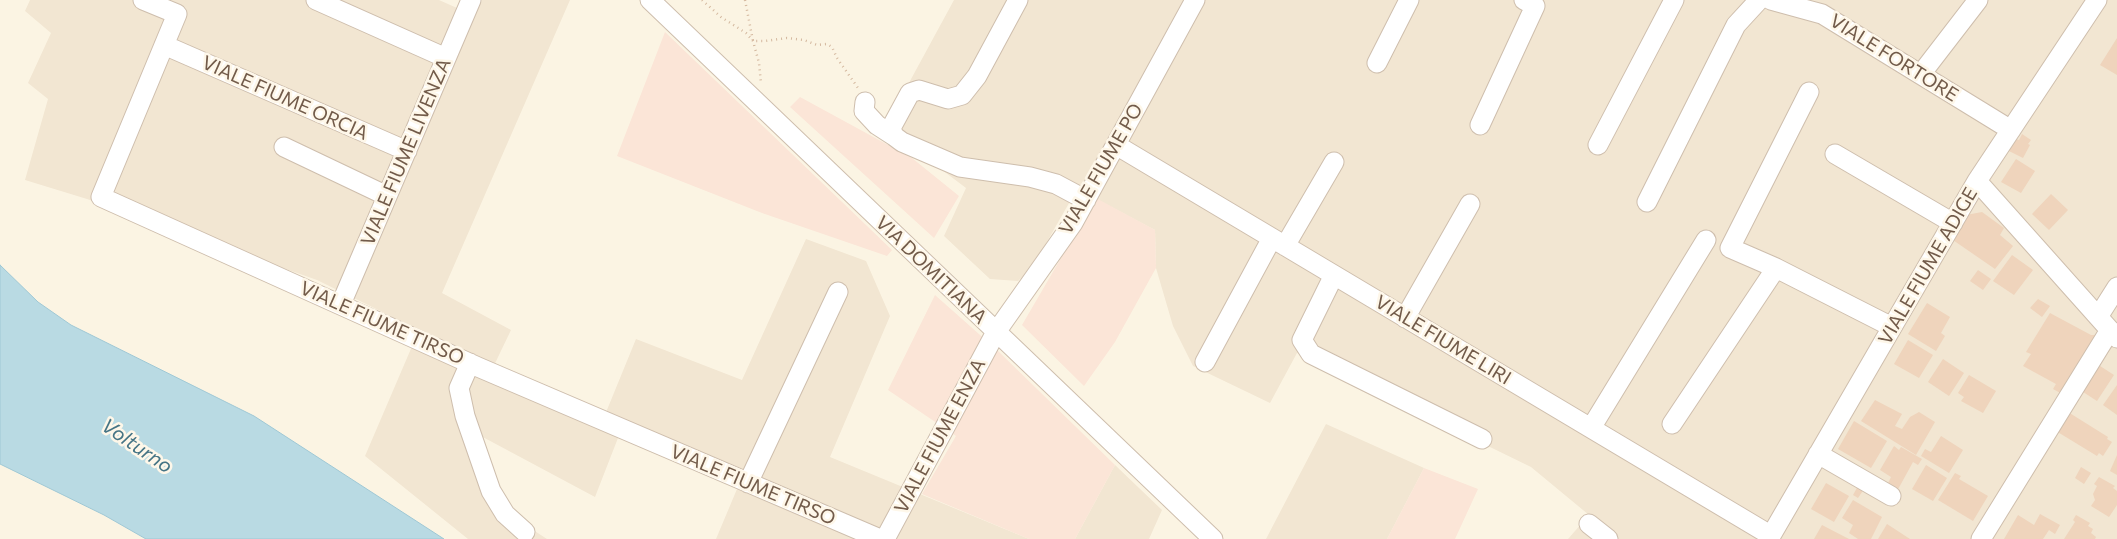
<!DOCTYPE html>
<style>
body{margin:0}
canvas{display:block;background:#fbf4e3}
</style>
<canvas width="2117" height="539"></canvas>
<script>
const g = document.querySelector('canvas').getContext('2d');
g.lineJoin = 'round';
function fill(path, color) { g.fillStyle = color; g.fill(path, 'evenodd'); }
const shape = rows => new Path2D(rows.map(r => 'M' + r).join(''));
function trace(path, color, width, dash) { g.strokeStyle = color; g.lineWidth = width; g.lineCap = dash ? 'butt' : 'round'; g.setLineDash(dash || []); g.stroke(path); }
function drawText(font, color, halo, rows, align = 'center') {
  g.font = font + ' Commissioner,sans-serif'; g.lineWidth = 5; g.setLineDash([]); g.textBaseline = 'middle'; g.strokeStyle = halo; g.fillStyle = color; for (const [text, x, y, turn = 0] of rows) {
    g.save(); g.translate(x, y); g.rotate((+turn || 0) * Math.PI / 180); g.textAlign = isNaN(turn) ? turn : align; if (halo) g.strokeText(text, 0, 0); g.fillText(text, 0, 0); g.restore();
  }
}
const residential = shape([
 [30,0,439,0,475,16,482,0,570,0,442,293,511,330,487,380,600,427,636,339,742,380,806,239,866,261,890,316,830,457,1029,539,716,539,745,470,625,420,595,497,479,435,466,435,521,522,547,539,468,539,365,456,419,330,317,280,87,199,25,180,48,99,28,83,51,33,25,11],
 [954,0,2117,0,2117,539,1568,539,1589,515,1531,467,1297,353,1270,403,1193,366,1173,326,1156,268,1155,230,1077,189,1032,268,1018,281,990,279,944,236,966,188,885,127],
 [1326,424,1424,468,1387,539,1266,539],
 [1115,465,1162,510,1149,539,1075,539]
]);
const commercial = shape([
 [665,32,892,250,887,256,762,213,617,156],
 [800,97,912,158,959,196,934,238,790,107],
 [1096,198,1155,230,1156,268,1115,342,1084,386,1022,325],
 [935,295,997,350,1115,465,1075,539,1029,539,922,494,956,436,888,390],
 [1424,468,1478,489,1455,539,1387,539]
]);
const water = shape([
 [0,265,38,302,71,325,254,416,444,539,146,539,104,515,0,464,0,265]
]);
const building = shape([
 [2117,38,2117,75,2100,65],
 [2022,134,2031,140,2028,144,2030,145,2023,158,2009,151,2016,139,2019,140],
 [2016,159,2035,171,2021,193,2001,182],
 [2051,194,2068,210,2049,230,2032,214],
 [1982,212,2004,228,2000,235,2013,246,1995,269,1950,238,1966,215],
 [2012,255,2033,270,2014,295,1993,281],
 [1978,270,1991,279,1983,290,1970,281],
 [2038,299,2050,306,2042,317,2030,308],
 [1927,303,1950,317,1941,333,1945,336,1936,351,1908,334],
 [2050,313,2091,335,2098,335,2062,394,2053,389,2056,384,2023,366,2031,354,2026,352],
 [1908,340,1933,355,1919,378,1894,364],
 [1943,359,1964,373,1949,396,1928,382],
 [2097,364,2114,375,2097,401,2080,390],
 [1969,375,1996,391,1983,413,1961,401,1964,397,1958,393],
 [2117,385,2117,415,2103,405],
 [1875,400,1902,414,1895,426,1902,429,1910,417,1919,412,1935,422,1916,455,1861,421],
 [2068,412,2108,437,2107,439,2112,442,2103,456,2099,453,2097,456,2056,431],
 [1854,421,1887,441,1871,468,1838,449],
 [1941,436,1963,450,1949,473,1921,456,1925,449,1931,452],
 [1894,446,1899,450,1901,447,1922,459,1918,465,1913,462,1896,493,1886,487,1891,477,1880,470],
 [2117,455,2117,475,2110,471],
 [1926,465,1947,478,1933,501,1912,489],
 [2081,467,2091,473,2084,484,2075,478],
 [1955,473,1961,476,1959,479,1988,496,1973,521,1938,500],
 [2099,477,2115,486,2113,488,2117,491,2117,505,2109,517,2091,506,2095,500,2093,494,2097,486,2094,484],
 [1826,483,1849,496,1834,522,1811,509],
 [1858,486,1864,489,1858,498,1853,495],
 [1853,500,1882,517,1871,539,1858,539,1849,533,1853,525,1842,518],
 [2040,514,2060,525,2055,534,2049,530,2043,539,2004,539,2018,515,2034,525],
 [2076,515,2090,523,2088,526,2093,529,2091,533,2096,537,2095,539,2064,539,2075,522,2073,520],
 [1887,524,1910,539,1878,539],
 [1822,525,1849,539,1814,539]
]);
const path = shape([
 [702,0,721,17,746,33,753,41,759,63,761,83],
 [745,0,753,41,765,41,787,38,804,40,817,45,827,44,832,47,837,58,858,88]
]);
const minor = shape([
 [143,0,177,14,101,197,478,367,880,539],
 [316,0,446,58],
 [650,0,1213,539],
 [1018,0,977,76,962,95,948,99,919,90,910,93,891,128,894,136,902,142,960,167,1030,177,1056,184,1086,200],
 [1771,0,1822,14,2011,130],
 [164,45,407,151],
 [1377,63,1409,0],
 [1921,74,1978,0],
 [1809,92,1730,248,1776,268,1892,327],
 [865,102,864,111,877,125,894,136],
 [1480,125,1535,6,1524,0],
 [1116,145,1770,535],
 [1598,145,1674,0],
 [284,147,387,196],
 [1835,154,1953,223],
 [1977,181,2117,338],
 [1647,202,1736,25,1759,0],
 [1285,246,1334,162],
 [1334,275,1302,340,1311,354,1482,439],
 [341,304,471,0],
 [2098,317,2117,287],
 [1405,318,1470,204],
 [1205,362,1272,238],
 [470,363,459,388,465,416,491,491,505,514,525,532],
 [1672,424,1776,268],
 [1591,428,1706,240],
 [1818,454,1891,496],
 [748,483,838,292],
 [1589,524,1608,539],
 [885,539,996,332,1073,223,1195,0],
 [1769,539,1977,181,2097,0],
 [1981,539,2110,330]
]);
const streetNames = [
 ["VIALE FORTORE",1894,58,32],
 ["VIALE FIUME ORCIA",285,98,24],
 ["VIALE FIUME LIVENZA",406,152,-67],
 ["VIALE FIUME PO",1101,169,-60],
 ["VIALE FIUME ADIGE",1928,266,-60],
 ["VIA DOMITIANA",931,270,44],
 ["VIALE FIUME TIRSO",382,323,24],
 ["VIALE FIUME LIRI",1443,340,31],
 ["VIALE FIUME ENZA",940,436,-62],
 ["VIALE FIUME TIRSO",753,485,23]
];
const waterNames = [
 ["Volturno",137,446,34]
];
fill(residential, '#f2e6d2');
fill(commercial, '#fbe5d7');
fill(water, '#b9dae3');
trace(water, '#9fc8d5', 1);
fill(building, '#efd4bc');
trace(minor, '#cebead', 21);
trace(path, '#d4b89f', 2.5, [1, 4]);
trace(minor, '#fff', 19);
drawText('19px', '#725b4a', '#fef7e9', streetNames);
drawText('italic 20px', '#457485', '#fef7e9', waterNames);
</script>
